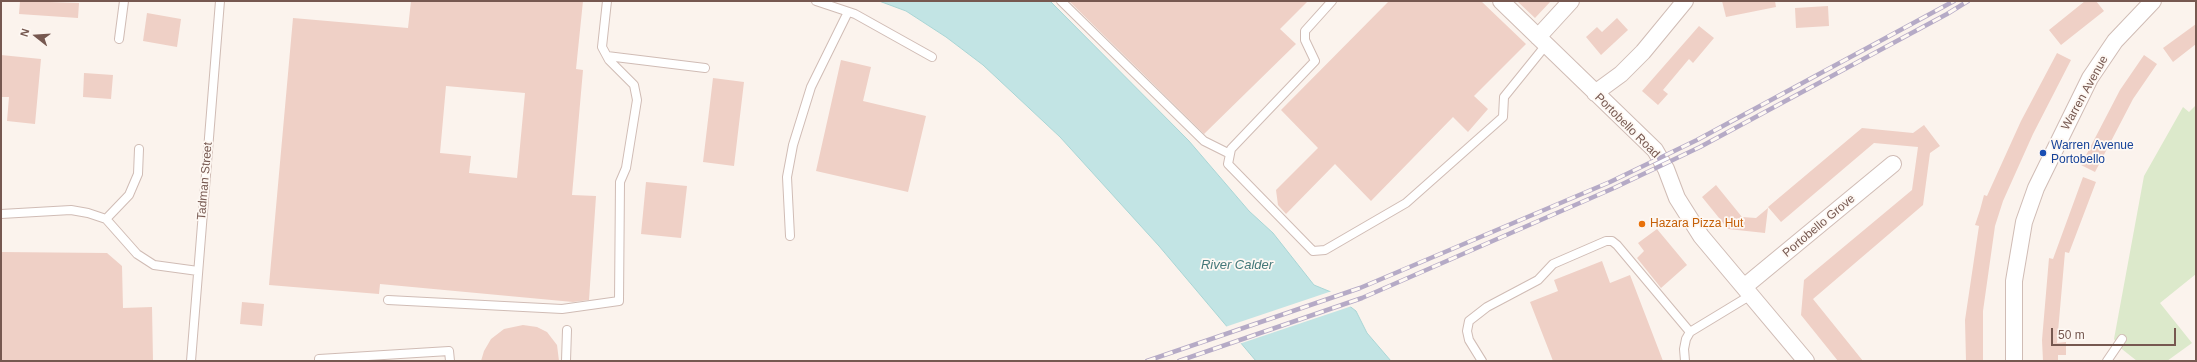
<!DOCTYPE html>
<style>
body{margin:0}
#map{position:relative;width:2197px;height:362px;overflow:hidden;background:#fbf3ed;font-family:Arial,sans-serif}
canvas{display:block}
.frame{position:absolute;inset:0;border:2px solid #765850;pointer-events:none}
.north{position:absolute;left:16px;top:16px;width:40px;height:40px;-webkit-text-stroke:3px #fef8f3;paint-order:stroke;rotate:287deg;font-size:11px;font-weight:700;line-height:16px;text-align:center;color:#765850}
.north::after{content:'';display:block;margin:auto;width:14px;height:18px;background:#765850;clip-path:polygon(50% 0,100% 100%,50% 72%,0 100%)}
.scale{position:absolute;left:2051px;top:328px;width:125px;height:18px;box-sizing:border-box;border:2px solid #765850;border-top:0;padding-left:5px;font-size:12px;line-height:14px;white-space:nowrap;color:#765850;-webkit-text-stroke:3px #fef8f3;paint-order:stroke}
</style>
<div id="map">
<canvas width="2197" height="362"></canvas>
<div class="frame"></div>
<div class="north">N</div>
<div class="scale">50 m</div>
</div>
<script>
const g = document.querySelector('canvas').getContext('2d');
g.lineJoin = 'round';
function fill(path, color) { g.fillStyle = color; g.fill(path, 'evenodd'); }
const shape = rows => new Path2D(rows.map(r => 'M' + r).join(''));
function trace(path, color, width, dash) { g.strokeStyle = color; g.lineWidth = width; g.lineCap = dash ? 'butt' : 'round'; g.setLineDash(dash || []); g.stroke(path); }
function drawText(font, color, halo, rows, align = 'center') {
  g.font = font + ' Arial,sans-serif'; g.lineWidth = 3.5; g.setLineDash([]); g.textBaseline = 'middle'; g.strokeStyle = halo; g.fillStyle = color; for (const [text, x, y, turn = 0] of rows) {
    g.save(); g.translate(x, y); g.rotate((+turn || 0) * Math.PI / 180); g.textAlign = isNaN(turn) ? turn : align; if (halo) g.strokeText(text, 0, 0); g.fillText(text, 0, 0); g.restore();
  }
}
const green = shape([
 [2196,105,2196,274,2160,303,2192,343,2167,361,2137,361,2118,346,2114,339,2144,176,2183,107,2189,112]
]);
const water = shape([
 [879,1,1050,1,1189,141,1249,211,1273,233,1314,285,1331,292,1356,311,1367,333,1391,361,1256,361,1159,246,1060,137,983,65,946,37,906,11,879,1]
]);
const pier = shape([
 [1332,291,1352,306,1239,344,1225,327]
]);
const building = shape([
 [20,1,79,3,78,18,19,14],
 [411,1,583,1,576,69,583,70,572,195,596,196,589,300,573,302,380,284,379,294,269,285,293,18,408,28],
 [446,86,525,93,517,178,469,173,471,156,440,153],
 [1069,1,1308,1,1280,29,1296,44,1204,134],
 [1389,1,1481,1,1526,44,1474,96,1488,109,1468,132,1453,117,1371,201,1335,164,1286,214,1278,205,1276,190,1318,148,1281,110],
 [1517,1,1551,1,1535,18],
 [1722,1,1775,1,1776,7,1726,17],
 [2085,1,2096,1,2104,11,2061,45,2049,30],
 [1828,6,1829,26,1796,28,1795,8],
 [147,13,181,19,177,47,143,41],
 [1617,18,1628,30,1601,55,1586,37,1597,27,1602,32],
 [2196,24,2196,44,2173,62,2163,48],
 [1699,26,1714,38,1693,63,1689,59,1663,90,1668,94,1658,105,1642,91],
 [2057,53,2071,60,2033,134,2003,201,1995,226,1983,311,1983,361,1966,361,1965,320,1979,226,1975,225,1980,210,1984,195,1987,196,2021,121],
 [1,55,41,59,35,124,7,121,9,97,1,97],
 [2144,55,2157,64,2133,99,2095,172,2081,165,2120,90],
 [841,60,871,67,863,101,926,116,908,192,816,171],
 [84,73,113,75,111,99,83,97],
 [713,78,744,82,734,166,703,162],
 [1924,125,1940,146,1930,153,1923,205,1813,299,1863,361,1838,361,1801,315,1804,280,1912,190,1918,147,1874,143,1781,222,1768,207,1862,128,1913,133],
 [2083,177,2096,182,2069,253,2065,252,2057,343,2066,342,2066,355,2058,355,2058,361,2043,361,2042,340,2049,258,2053,259],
 [646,182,687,186,681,238,641,234],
 [1716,185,1742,217,1756,218,1768,208,1765,233,1728,229,1702,197],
 [1657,229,1687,265,1661,288,1637,258,1644,251,1638,243],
 [1,252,107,253,122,266,123,308,152,307,153,361,1,361],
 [1602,261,1610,283,1630,275,1663,361,1553,361,1530,302,1558,291,1554,280],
 [242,302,264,304,262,326,240,324],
 [523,325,537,327,547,332,557,345,559,361,481,361,484,351,491,339,504,329]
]);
const lane = shape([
 [816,1,855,14,932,57],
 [1061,1,1204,141,1230,154],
 [1332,1,1305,31,1305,40,1315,61,1231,149,1228,164,1313,251,1325,250,1406,203,1503,117,1504,97,1546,45],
 [119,39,124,1],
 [607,56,705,68],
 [1,214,71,210,88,213,106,219,137,254,154,265,198,271],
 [106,219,129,195,138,174,139,149],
 [790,236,787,177,793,145,811,87,848,12],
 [388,300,562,309,619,301,620,182,626,168,637,100,634,85,609,60,602,47,607,1],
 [191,361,220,1],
 [319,361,319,359,449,351,450,361],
 [566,361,567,330],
 [1482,361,1469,340,1467,331,1469,321,1487,307,1538,280,1553,264,1606,241,1612,241,1617,245,1690,332],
 [1685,361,1684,349,1686,339,1690,332,1751,295],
 [2107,361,2122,339]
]);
const street = shape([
 [1501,1,1655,150,1666,169,1677,198,1701,236,1806,361],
 [1538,37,1571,1],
 [1595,93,1621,74,1643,52,1685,1],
 [1744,287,1893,164],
 [2014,361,2014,281,2024,222,2036,188,2090,78,2115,41,2153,1]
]);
const rail = shape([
 [1147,361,1360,288,1610,182,1697,140,1954,1],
 [1179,361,1362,298,1614,188,1700,147,1947,14,1968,1]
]);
const markers = [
 [2043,153,4,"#1a4fb4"],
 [1642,224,4,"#e8710a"]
];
const streetNames = [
 ["Warren Avenue",2085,93,-61],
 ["Portobello Road",1627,126,45],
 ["Tadman Street",205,181,-85],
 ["Portobello Grove",1819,226,-40]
];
const transitNames = [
 ["Warren Avenue",2051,146],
 ["Portobello",2051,160]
];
const foodNames = [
 ["Hazara Pizza Hut",1650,224]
];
const waterNames = [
 ["River Calder",1237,265]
];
fill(green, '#dce9cb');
fill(water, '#c2e4e4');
trace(water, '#a9d5d5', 1);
fill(pier, '#fbf3ed');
fill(building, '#efd0c6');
trace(lane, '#d0bcb5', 10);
trace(street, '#d0bcb5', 18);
trace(lane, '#fff', 8);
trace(street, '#fff', 16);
trace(rail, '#b5aac6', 4.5);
trace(rail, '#fef8f3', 3, [9]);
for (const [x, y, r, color] of markers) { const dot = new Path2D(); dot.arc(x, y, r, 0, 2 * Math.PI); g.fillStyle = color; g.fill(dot); trace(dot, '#fef8f3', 1.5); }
drawText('12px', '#765850', '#fef8f3', streetNames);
drawText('12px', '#164399', '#fef8f3', transitNames, 'left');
drawText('12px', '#c56008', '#fef8f3', foodNames, 'left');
drawText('italic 13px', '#447879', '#fef8f3', waterNames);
</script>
